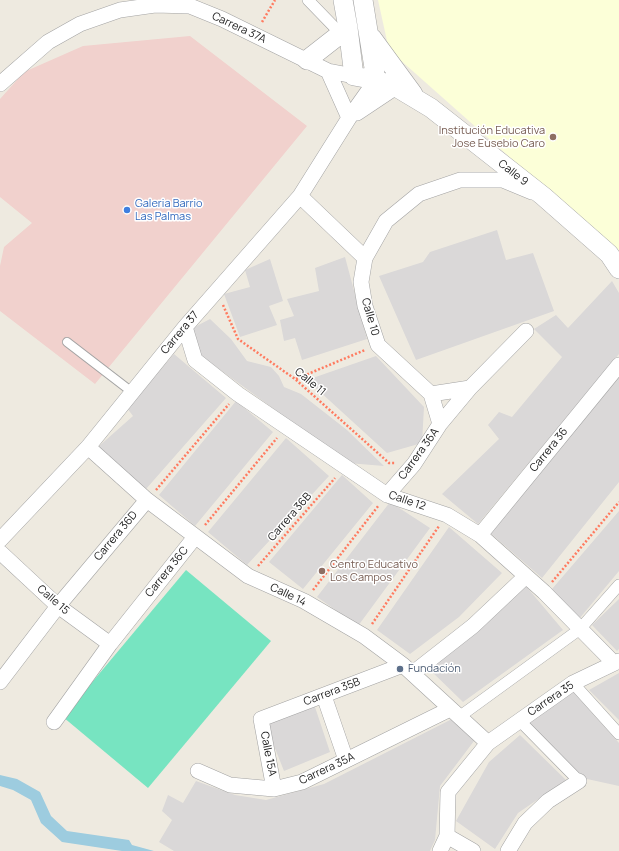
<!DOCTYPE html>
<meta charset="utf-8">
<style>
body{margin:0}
canvas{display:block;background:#eeeae0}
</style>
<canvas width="619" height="851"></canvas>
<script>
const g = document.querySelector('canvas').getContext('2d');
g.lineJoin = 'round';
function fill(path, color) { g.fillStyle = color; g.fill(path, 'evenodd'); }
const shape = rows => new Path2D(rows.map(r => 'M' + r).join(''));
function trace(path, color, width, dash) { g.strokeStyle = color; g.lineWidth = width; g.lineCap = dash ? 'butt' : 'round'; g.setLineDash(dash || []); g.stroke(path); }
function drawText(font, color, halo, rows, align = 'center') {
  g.font = font + ' Manrope,sans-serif'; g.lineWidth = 3; g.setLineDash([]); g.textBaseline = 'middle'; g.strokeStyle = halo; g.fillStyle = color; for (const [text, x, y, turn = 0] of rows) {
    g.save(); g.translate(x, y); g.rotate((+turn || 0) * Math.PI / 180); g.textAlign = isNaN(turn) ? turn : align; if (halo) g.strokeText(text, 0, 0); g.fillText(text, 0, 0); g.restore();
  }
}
const residential = shape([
 [497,230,506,260,533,253,554,311,416,360,379,276,423,262,430,252],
 [345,257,367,339,302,360,295,338,284,341,280,320,294,316,287,299,319,291,315,268],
 [270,259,283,301,269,306,277,325,240,337,224,294,250,287,245,270],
 [612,281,619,293,619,354,478,524,442,494,499,439,488,425,499,412,512,417,562,357,534,329,556,315,568,328],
 [210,319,231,339,247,361,271,367,279,376,284,387,301,394,347,430,384,466,348,463,200,355,191,329],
 [174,354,226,398,146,489,98,447,133,416,127,408],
 [376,356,424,407,422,443,387,453,307,380],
 [619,377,619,482,542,578,489,532],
 [236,401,273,432,195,526,159,495],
 [286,438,329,476,247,565,208,532],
 [342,475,373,503,303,589,269,562],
 [390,502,430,528,358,626,317,597],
 [619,511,619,571,579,619,552,589],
 [449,527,502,573,459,617,410,654,377,630],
 [525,585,563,630,463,702,428,668],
 [619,599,619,649,617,651,592,625],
 [619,673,619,720,589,690],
 [571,689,619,743,619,786,578,777,529,723],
 [314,704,330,752,284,771,265,723],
 [452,719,474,741,440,786,435,840,430,851,174,851,159,842,172,820,162,811,168,795,183,803,196,781,235,795,266,800,324,784],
 [520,735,566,780,518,813,495,849,456,821,489,762]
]);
const commercial = shape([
 [190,36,307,126,95,384,0,311,0,266,4,247,32,223,0,197,0,99,24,72,83,46]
]);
const education = shape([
 [378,0,619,0,619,265,585,224,389,50]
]);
const pitch = shape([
 [186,570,271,641,148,788,63,717]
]);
const water = shape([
 [0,775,17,779,40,792,51,816,67,831,129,840,132,845,154,851,122,851,62,842,41,823,31,800,13,790,0,786]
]);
const path = shape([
 [262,22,275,0],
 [223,305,238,339,295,379,389,463,396,463],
 [296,379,365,350],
 [156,490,229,404],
 [205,525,277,438],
 [258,566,335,478],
 [552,582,619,502],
 [313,590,379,505],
 [372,624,439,526]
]);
const service = shape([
 [67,342,132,392]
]);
const pedestrian = shape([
 [308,0,341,34],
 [573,683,619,734],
 [459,717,580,629,619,585],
 [519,720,579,781]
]);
const minor = shape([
 [328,71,349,118],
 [0,84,48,42,80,24,120,10,155,5,190,6,222,19,328,71,354,76],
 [357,113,396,87],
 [300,196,365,258,361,282,365,306,378,345,431,394,440,424],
 [365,258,386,221,419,194,460,180,503,180,532,192],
 [185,327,195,360,238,394,387,495,447,515,480,535,544,592,614,663],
 [431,394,470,388],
 [88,447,147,500,248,576,304,601,364,636,403,665,488,743],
 [387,495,414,464,440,424,470,388,526,331],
 [480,535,619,365],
 [0,540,88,447,185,327,300,196,349,118,376,80],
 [0,552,58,606,110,644],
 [413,673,473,626,526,576],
 [0,682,58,606,147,500],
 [324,696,346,760],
 [54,722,110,644,195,537],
 [198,771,230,785,274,789,302,782,450,709],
 [274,789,261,719,403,665],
 [447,836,473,851],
 [440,851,447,836,448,792,488,743,573,683,619,661],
 [508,851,525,823,548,801,579,781]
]);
const tertiary = shape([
 [343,0,348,28,354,76,376,80,396,87,431,108,543,196,609,254,619,269],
 [363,0,376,80],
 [372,38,413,94],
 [307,60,348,28]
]);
const markers = [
 [553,137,4,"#8d6e63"],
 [127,210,4,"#3f7fe0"],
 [322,571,4,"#8d6e63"],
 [400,669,4,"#5c6f8a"]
];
const streetNames = [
 ["Carrera 37A",239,28,25],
 ["Calle 9",513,173,38],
 ["Calle 10",370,317,74],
 ["Carrera 37",180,333,-50],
 ["Calle 11",310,382,40],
 ["Carrera 36",549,450,-51],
 ["Carrera 36A",419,454,-54],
 ["Calle 12",407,501,19],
 ["Carrera 36B",290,517,-49],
 ["Carrera 36D",116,536,-50],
 ["Carrera 36C",167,572,-51],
 ["Calle 14",288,595,25],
 ["Calle 15",53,600,41],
 ["Carrera 35B",332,692,-21],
 ["Carrera 35",551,699,-34],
 ["Calle 15A",268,754,79],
 ["Carrera 35A",327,769,-25]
];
const educationNames = [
 ["Institución Educativa",545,131],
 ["Jose Eusebio Caro",545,144],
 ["Centro Educativo",330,565,"left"],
 ["Los Campos",330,578,"left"]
];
const shopNames = [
 ["Galeria Barrio",135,204],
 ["Las Palmas",135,217]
];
const serviceNames = [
 ["Fundación",408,669]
];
fill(residential, '#dad8d8');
fill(commercial, '#f1d1cd');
fill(education, '#fcffd8');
fill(pitch, '#77e4c1');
fill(water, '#9dccdf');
trace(service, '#a3a3a3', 10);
trace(pedestrian, '#a3a3a3', 12);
trace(minor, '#a3a3a3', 16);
trace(tertiary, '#a3a3a3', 20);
trace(path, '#ff7b60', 2.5, [2, 2]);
trace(service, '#fff', 8);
trace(pedestrian, '#fff', 11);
trace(minor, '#fff', 15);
trace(tertiary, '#fff', 19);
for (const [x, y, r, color] of markers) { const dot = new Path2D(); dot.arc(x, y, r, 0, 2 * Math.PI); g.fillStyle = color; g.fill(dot); trace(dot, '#fff', 1.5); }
drawText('11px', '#1c1c1c', '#fff', streetNames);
drawText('11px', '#785e54', '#fff', educationNames, 'right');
drawText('11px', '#366cbe', '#fff', shopNames, 'left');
drawText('11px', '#4e5e75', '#fff', serviceNames, 'left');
</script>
